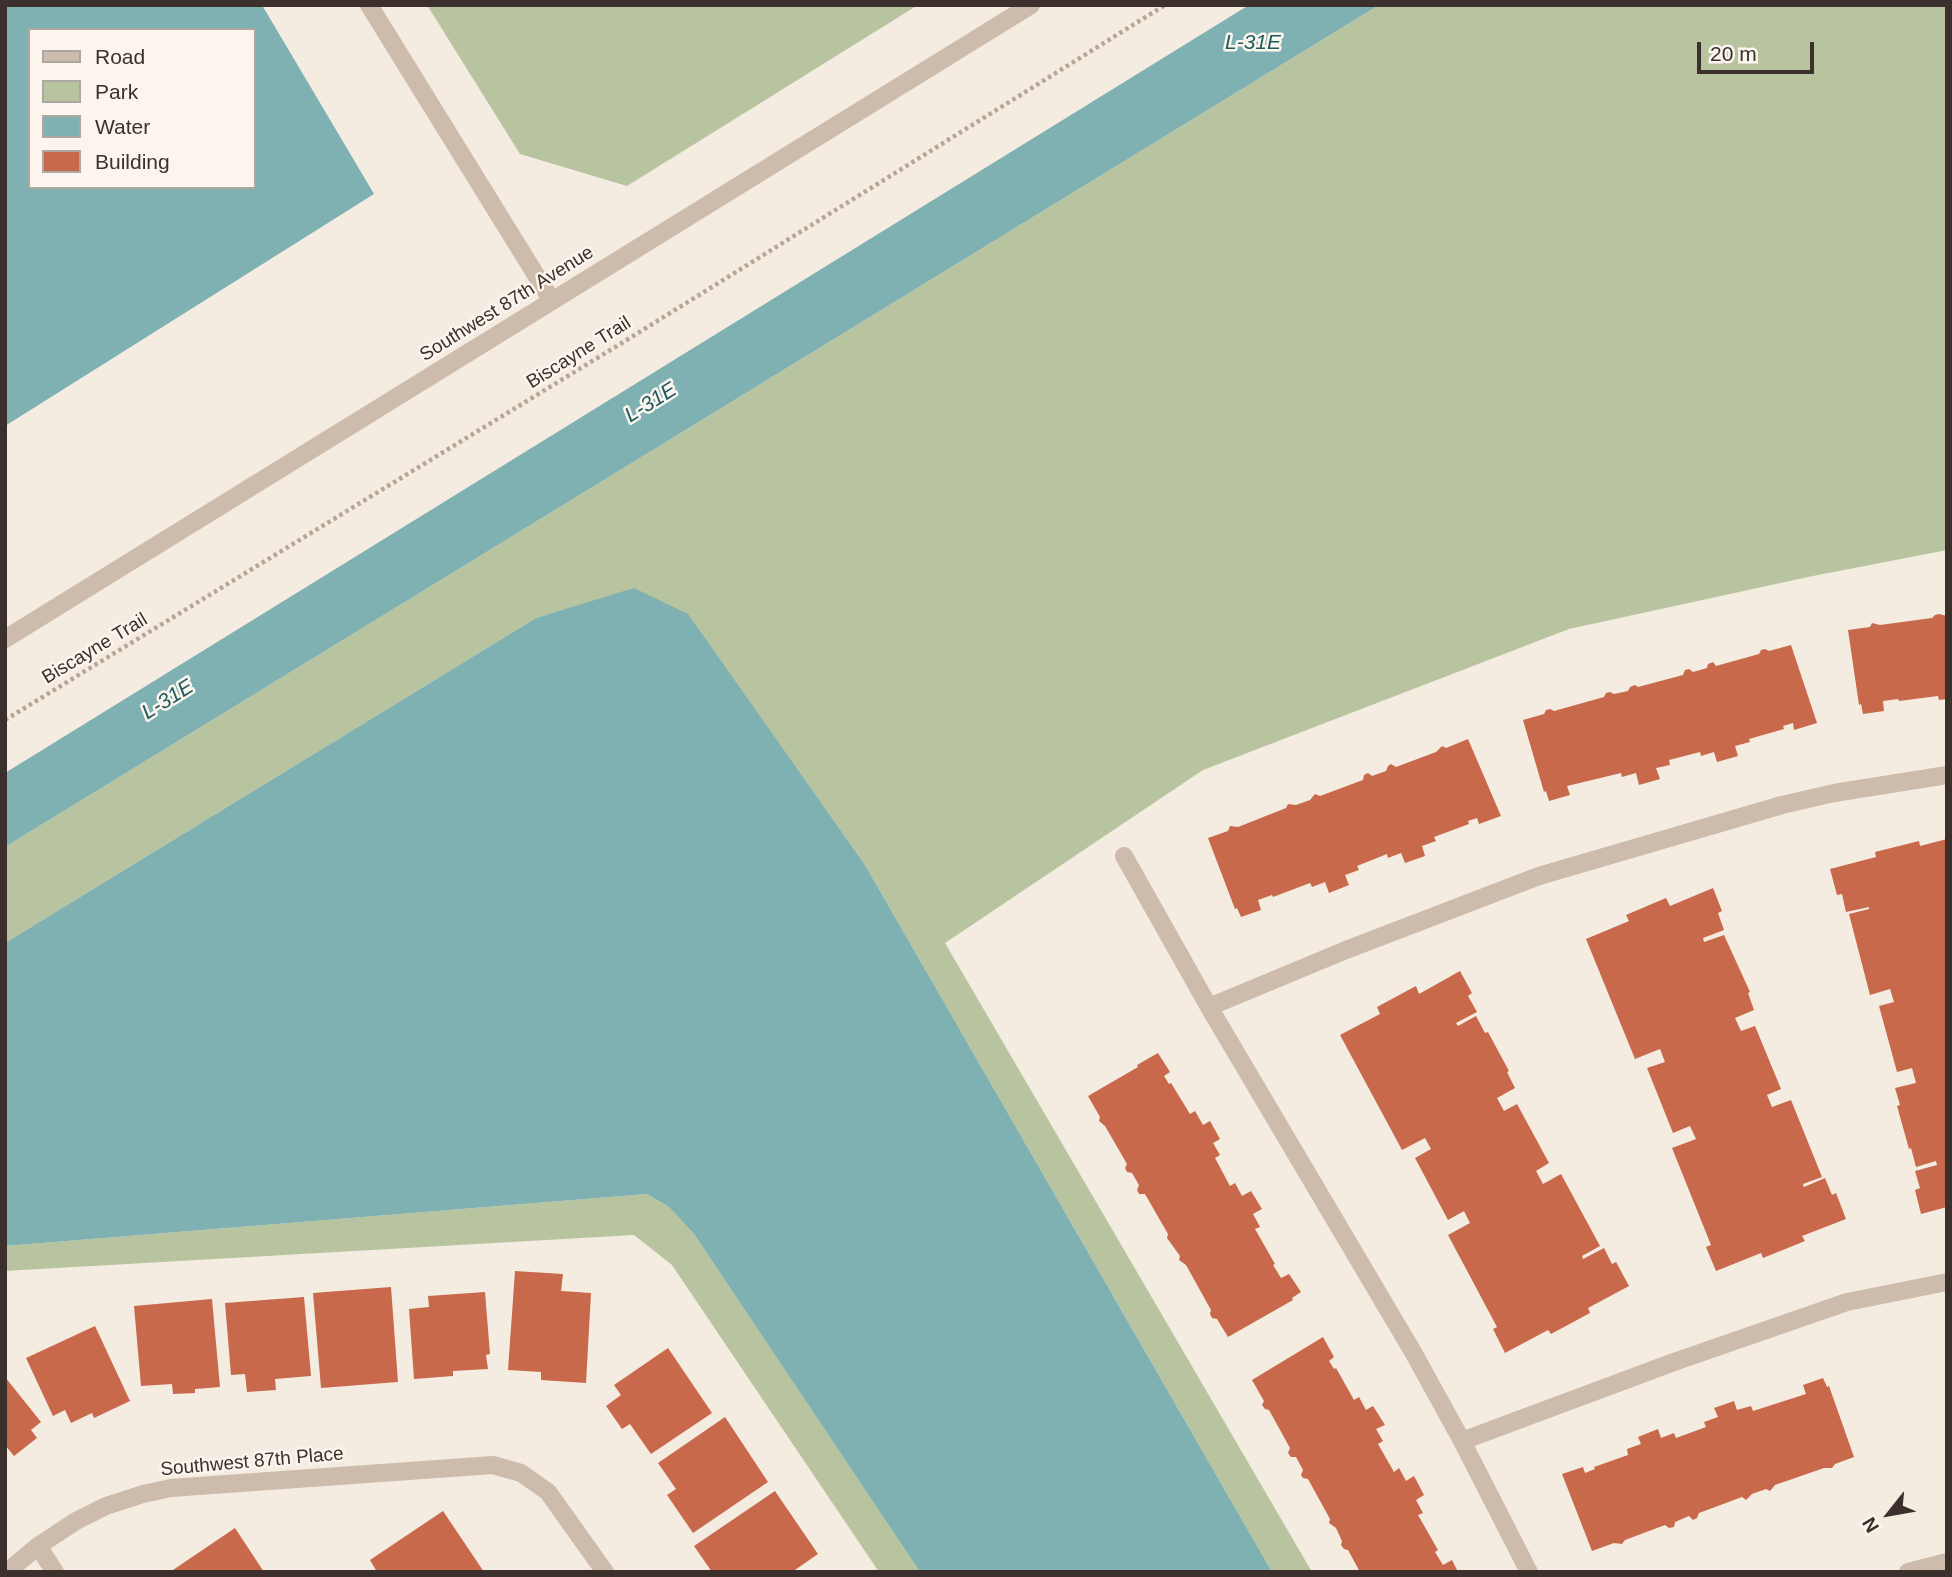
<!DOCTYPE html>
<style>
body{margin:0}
#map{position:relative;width:1952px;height:1577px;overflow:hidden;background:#f4ebe1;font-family:Arial,sans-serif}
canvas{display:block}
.frame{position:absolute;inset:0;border:7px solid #3b302b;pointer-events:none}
.legend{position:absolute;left:28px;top:28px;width:228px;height:161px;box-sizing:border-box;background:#fbf5ee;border:2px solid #aea6a0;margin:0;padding:9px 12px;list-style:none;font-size:21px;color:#3b302b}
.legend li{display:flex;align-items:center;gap:14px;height:35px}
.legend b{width:35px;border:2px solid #aea6a0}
.north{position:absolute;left:1854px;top:1479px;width:70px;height:70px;-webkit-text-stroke:5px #fbf5ee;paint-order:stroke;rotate:239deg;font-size:19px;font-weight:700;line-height:28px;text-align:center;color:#3b302b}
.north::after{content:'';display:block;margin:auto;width:24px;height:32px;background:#3b302b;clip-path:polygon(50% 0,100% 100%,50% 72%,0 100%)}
.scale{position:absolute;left:1697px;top:42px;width:117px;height:32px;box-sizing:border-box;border:4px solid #3b302b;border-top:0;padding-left:9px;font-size:21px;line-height:24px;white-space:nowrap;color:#3b302b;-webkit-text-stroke:5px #fbf5ee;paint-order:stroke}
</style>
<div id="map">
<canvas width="1952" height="1577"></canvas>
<div class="frame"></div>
<ul class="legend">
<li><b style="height:9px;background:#cdbbac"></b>Road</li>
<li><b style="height:19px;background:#b8c4a0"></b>Park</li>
<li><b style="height:19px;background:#7fb0b2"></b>Water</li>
<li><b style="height:19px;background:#c8694b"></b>Building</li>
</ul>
<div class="north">N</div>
<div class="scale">20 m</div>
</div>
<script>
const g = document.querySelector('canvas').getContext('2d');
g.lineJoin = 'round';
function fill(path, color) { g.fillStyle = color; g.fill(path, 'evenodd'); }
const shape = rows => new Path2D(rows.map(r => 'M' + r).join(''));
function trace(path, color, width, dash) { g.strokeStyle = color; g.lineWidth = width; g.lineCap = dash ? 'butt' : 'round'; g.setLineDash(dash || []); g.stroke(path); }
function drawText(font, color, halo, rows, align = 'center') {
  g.font = font + ' Arial,sans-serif'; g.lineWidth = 5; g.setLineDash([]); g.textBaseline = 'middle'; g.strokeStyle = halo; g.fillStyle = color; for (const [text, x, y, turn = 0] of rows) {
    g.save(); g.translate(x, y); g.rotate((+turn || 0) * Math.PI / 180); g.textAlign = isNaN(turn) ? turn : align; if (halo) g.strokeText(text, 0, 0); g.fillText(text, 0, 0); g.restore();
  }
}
const green = shape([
 [427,5,918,5,627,186,520,154],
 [1379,5,1947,5,1947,550,1808,577,1569,629,1203,770,945,943,1312,1572,1272,1572,865,865,687,614,634,589,536,618,5,943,5,847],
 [647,1194,669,1207,694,1234,920,1572,879,1572,672,1265,634,1235,5,1271,5,1246]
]);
const water = shape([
 [5,5,262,5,374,194,5,426],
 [30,30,254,30,254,187,30,187],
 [1249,5,1379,5,5,847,5,773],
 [634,588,688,614,865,865,1272,1572,920,1572,694,1234,669,1207,647,1194,5,1246,5,943,536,618]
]);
const building = shape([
 [1939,614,1947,616,1947,699,1939,700,1938,696,1899,701,1898,699,1883,701,1884,711,1863,714,1861,704,1859,705,1848,630,1870,627,1872,623,1880,625,1932,618,1935,615],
 [1791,645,1817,723,1794,730,1793,723,1783,726,1784,729,1749,739,1750,742,1735,746,1738,756,1717,762,1714,752,1701,756,1700,752,1669,760,1670,765,1656,768,1660,779,1639,785,1636,773,1622,777,1621,773,1567,786,1570,795,1549,801,1546,791,1544,792,1523,720,1544,714,1546,710,1550,709,1554,711,1604,697,1606,693,1610,692,1614,694,1628,691,1630,687,1635,685,1638,687,1683,675,1685,670,1689,669,1693,672,1707,668,1708,664,1713,662,1716,666,1759,654,1761,650,1765,649,1769,651],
 [1468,739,1501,816,1479,824,1477,818,1468,821,1469,824,1434,837,1436,841,1422,846,1425,856,1405,863,1401,853,1388,858,1387,854,1357,866,1359,870,1345,875,1349,885,1329,893,1325,882,1312,887,1310,883,1273,897,1272,895,1258,900,1261,910,1241,917,1237,908,1235,909,1208,838,1228,831,1230,826,1238,827,1286,808,1288,804,1296,805,1310,800,1315,794,1320,796,1363,780,1364,775,1368,773,1372,776,1386,771,1388,766,1391,764,1396,767,1436,752,1442,746,1446,748],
 [1947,839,1947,1207,1921,1214,1915,1190,1920,1188,1915,1171,1937,1165,1936,1161,1916,1167,1911,1148,1909,1149,1897,1106,1900,1105,1895,1088,1916,1083,1912,1068,1897,1072,1879,1006,1894,1002,1890,989,1870,995,1849,914,1869,909,1869,907,1846,912,1842,894,1837,895,1830,869,1876,857,1875,852,1919,841,1920,846],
 [1713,888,1722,911,1718,913,1724,930,1703,938,1704,942,1724,935,1750,992,1748,993,1754,1010,1735,1018,1741,1031,1755,1026,1781,1089,1767,1095,1772,1107,1791,1100,1822,1177,1803,1184,1804,1187,1825,1178,1832,1195,1836,1193,1846,1219,1802,1236,1805,1241,1763,1258,1761,1253,1716,1271,1706,1247,1711,1245,1672,1148,1696,1139,1690,1126,1673,1133,1647,1068,1665,1062,1660,1049,1635,1059,1586,939,1629,921,1626,915,1666,898,1670,906],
 [1460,971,1472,993,1468,996,1477,1012,1456,1023,1458,1026,1476,1016,1485,1033,1488,1032,1509,1071,1507,1072,1515,1088,1497,1098,1504,1111,1517,1104,1549,1163,1536,1171,1543,1184,1561,1174,1600,1246,1582,1256,1583,1259,1604,1248,1612,1264,1616,1262,1629,1286,1588,1308,1590,1313,1551,1334,1548,1330,1505,1353,1493,1329,1497,1327,1448,1235,1470,1223,1464,1211,1448,1220,1415,1158,1431,1149,1425,1138,1402,1150,1340,1035,1380,1014,1377,1007,1416,986,1419,994],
 [1158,1053,1170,1072,1164,1076,1169,1084,1171,1083,1190,1114,1195,1111,1203,1125,1210,1121,1220,1139,1213,1143,1220,1155,1215,1158,1230,1186,1235,1183,1242,1196,1251,1191,1262,1209,1253,1214,1260,1227,1255,1229,1275,1264,1273,1265,1281,1278,1289,1274,1301,1292,1292,1298,1293,1300,1228,1337,1217,1319,1212,1318,1210,1314,1211,1310,1186,1265,1179,1260,1180,1256,1167,1238,1168,1234,1145,1194,1139,1194,1137,1190,1139,1185,1132,1173,1127,1172,1125,1168,1127,1164,1105,1126,1099,1121,1100,1117,1088,1096,1138,1067,1137,1065],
 [515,1271,563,1274,561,1291,591,1293,586,1383,541,1380,541,1372,508,1370],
 [391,1287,398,1382,321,1388,313,1293],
 [485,1292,490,1354,486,1355,488,1369,453,1371,453,1376,414,1379,409,1309,429,1307,428,1296],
 [304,1297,311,1376,275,1379,276,1390,247,1392,245,1374,231,1375,225,1303],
 [212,1299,220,1387,195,1389,195,1393,173,1394,172,1384,141,1386,134,1306],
 [95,1326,130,1401,94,1418,92,1413,71,1423,65,1410,53,1416,26,1358],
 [1323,1337,1334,1357,1329,1361,1334,1369,1336,1368,1354,1400,1359,1397,1366,1410,1373,1406,1385,1425,1376,1429,1383,1441,1378,1444,1394,1472,1399,1468,1406,1481,1414,1476,1424,1495,1416,1500,1423,1513,1418,1515,1438,1550,1435,1552,1443,1565,1452,1560,1458,1572,1360,1572,1348,1550,1344,1549,1341,1545,1342,1541,1336,1528,1329,1523,1330,1519,1308,1479,1303,1478,1301,1475,1303,1470,1296,1457,1291,1457,1288,1453,1290,1448,1269,1410,1265,1409,1262,1405,1264,1401,1252,1380],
 [668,1348,712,1413,651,1454,630,1424,622,1429,606,1406,621,1395,614,1385],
 [5,1377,41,1422,31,1430,37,1438,14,1456,5,1445],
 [1823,1378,1827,1387,1829,1386,1854,1457,1835,1464,1832,1468,1824,1468,1775,1485,1770,1491,1766,1489,1752,1494,1746,1500,1742,1497,1699,1513,1697,1518,1693,1520,1689,1516,1675,1522,1674,1527,1669,1528,1665,1525,1625,1540,1622,1544,1614,1543,1592,1551,1562,1474,1583,1467,1585,1473,1595,1469,1594,1467,1628,1455,1627,1449,1641,1444,1638,1437,1658,1429,1661,1438,1674,1433,1676,1438,1706,1427,1704,1422,1718,1417,1714,1408,1734,1401,1737,1410,1751,1406,1753,1411,1806,1394,1803,1385],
 [725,1417,768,1482,693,1533,667,1495,676,1489,658,1463],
 [775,1491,818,1554,792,1572,712,1572,694,1546],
 [443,1511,484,1572,377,1572,370,1560],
 [235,1528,264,1572,170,1572]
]);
const path = shape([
 [5,720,630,338,1165,5]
]);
const minor = shape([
 [369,5,552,301],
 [5,639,1031,5],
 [1124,856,1209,1007,1413,1352,1462,1441,1529,1572],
 [1209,1007,1346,950,1539,876,1782,805,1834,793,1947,775],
 [1462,1441,1674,1362,1847,1302,1947,1282],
 [38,1546,55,1572],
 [7,1572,38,1546,76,1521,106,1506,143,1494,171,1488,493,1465,521,1473,548,1492,605,1572],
 [1908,1572,1947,1562]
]);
const streetNames = [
 ["Southwest 87th Avenue",507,304,-32],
 ["Biscayne Trail",579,353,-32],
 ["Biscayne Trail",95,649,-31],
 ["Southwest 87th Place",252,1462,-5]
];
const waterNames = [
 ["L-31E",1253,43],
 ["L-31E",651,403,-32],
 ["L-31E",168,700,-32]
];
fill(green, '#b8c4a0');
fill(water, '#7fb0b2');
fill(building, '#c8694b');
trace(path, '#b9a596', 4.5, [3.5, 3.5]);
trace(minor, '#cdbbac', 18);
drawText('19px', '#3b302b', '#fbf5ee', streetNames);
drawText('italic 21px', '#1f5a5e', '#fbf5ee', waterNames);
</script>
